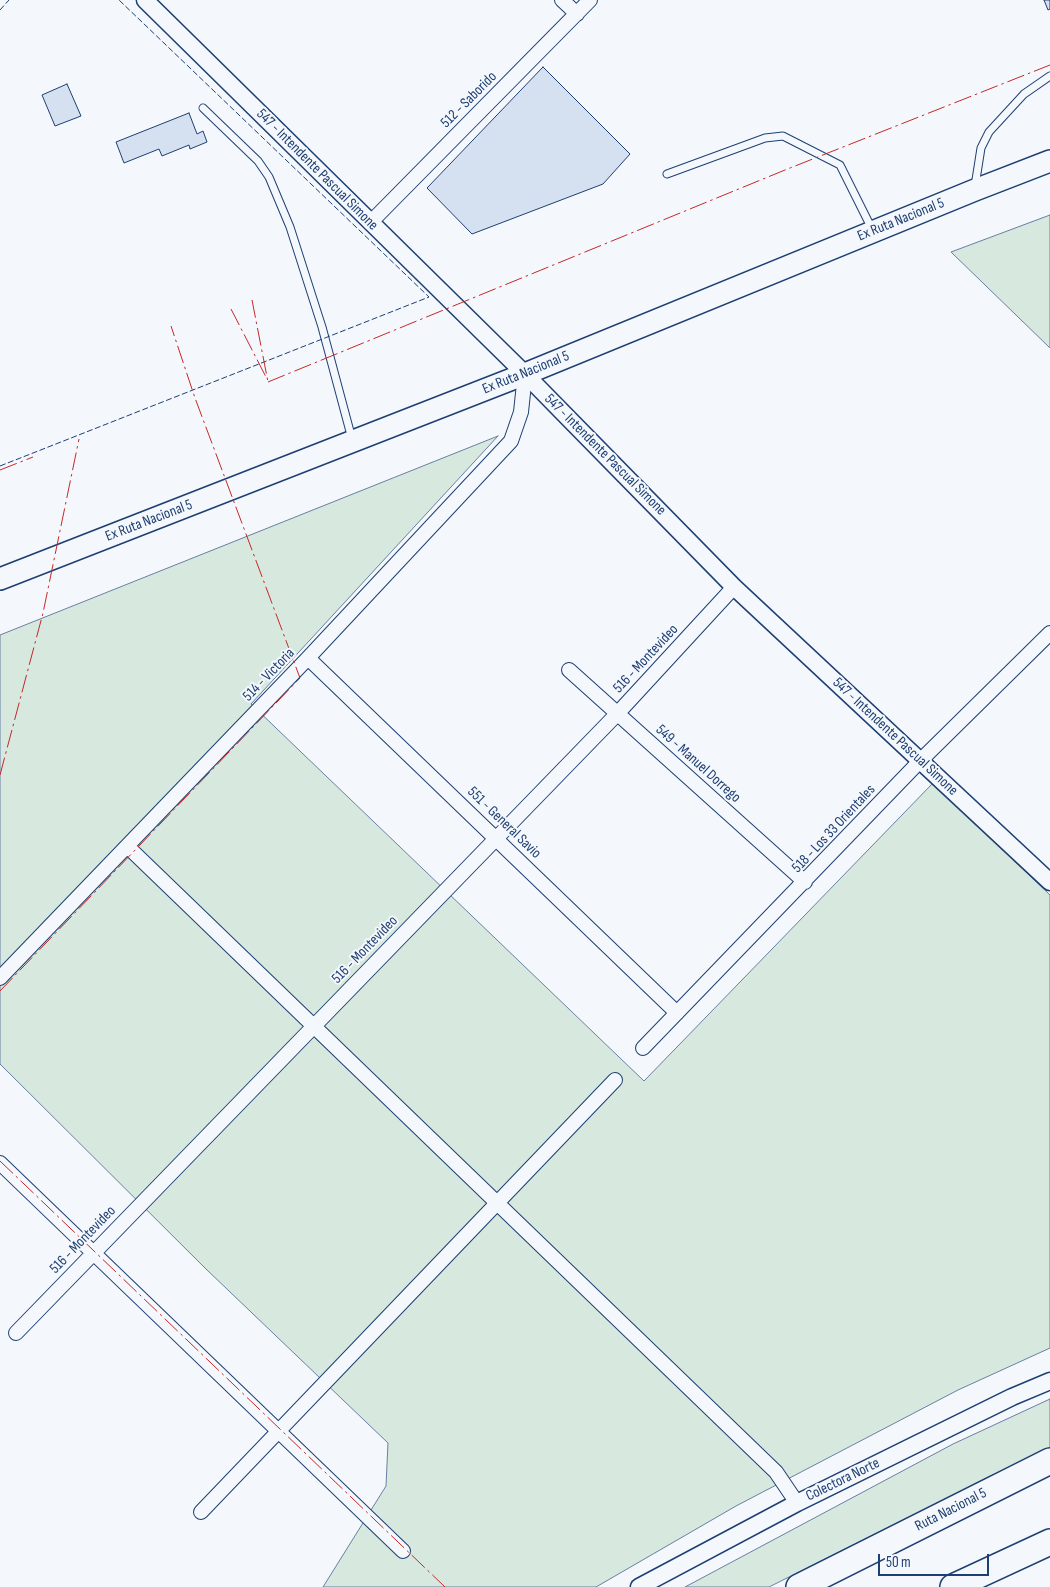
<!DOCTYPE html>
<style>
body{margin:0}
#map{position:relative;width:1050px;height:1587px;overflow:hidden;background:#f4f7fb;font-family:"Sofia Sans Condensed",sans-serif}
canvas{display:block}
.scale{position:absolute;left:878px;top:1554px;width:111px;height:22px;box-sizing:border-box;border:2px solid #1d3f73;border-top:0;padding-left:6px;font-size:15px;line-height:18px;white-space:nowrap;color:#1d3f73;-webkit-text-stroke:4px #f4f7fb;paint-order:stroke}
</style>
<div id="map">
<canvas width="1050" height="1587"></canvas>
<div class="scale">50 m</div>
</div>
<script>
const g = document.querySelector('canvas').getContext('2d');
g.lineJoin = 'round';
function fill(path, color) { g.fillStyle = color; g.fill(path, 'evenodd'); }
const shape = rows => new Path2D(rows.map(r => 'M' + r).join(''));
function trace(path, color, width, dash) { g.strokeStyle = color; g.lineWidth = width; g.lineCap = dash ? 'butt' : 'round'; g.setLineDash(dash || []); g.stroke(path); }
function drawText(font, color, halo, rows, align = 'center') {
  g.font = font + ' "Sofia Sans Condensed",sans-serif'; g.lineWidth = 4; g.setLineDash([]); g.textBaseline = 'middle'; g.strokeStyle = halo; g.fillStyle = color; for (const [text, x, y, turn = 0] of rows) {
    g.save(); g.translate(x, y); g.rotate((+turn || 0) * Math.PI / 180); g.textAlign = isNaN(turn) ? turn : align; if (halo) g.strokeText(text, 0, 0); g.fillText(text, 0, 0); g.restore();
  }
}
const green = shape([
 [1050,215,1050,348,951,252,1050,215],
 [498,436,251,704,644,1081,933,783,1050,895,1050,1348,958,1390,736,1506,596,1587,323,1587,386,1486,388,1443,206,1269,0,1064,0,635,498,436],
 [1050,1399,1050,1449,988,1477,769,1587,685,1587,953,1444,1050,1399]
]);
const building = shape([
 [1044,0,1050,0,1050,9,1048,10,1044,0],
 [543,67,630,154,603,184,472,234,427,188,543,67],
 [67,84,81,116,55,126,42,95,67,84],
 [189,113,197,134,203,131,207,142,190,149,189,145,162,156,159,149,124,163,116,142,189,113]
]);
const service = shape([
 [203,108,258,161,269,177,290,227,322,327,352,439],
 [667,174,765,138,783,136,840,165,872,229],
 [975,186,981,148,989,132,1024,94,1050,76]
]);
const minor = shape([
 [562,0,577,14],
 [370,223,590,0],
 [308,658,677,1013],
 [569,670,805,882],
 [127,846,776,1472,797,1503],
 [0,978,308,658,511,441,521,412,525,374],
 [643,1048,920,761,1050,633],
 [0,1163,403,1551],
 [16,1333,617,714,734,587],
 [201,1512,615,1080]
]);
const tertiary = shape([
 [145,0,525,374,734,587,1050,882],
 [639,1587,797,1503,1012,1397,1050,1381]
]);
const primary = shape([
 [0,579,525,374,975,190,1050,161]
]);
const motorway = shape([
 [799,1587,1050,1461],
 [953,1587,1050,1542]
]);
const fence = shape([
 [0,10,9,0],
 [0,466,429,297,119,0]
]);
const power = shape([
 [252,300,268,382],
 [231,309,266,377],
 [268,382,785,170,1050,65],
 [0,470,33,457],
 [0,775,43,613,79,439],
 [0,991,300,678,195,398,171,326],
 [0,1161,445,1587]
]);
const streetNames = [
 ["512 - Saborido",469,100,-45],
 ["547 - Intendente Pascual Simone",317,170,45],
 ["Ex Ruta Nacional 5",901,220,-22],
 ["Ex Ruta Nacional 5",526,373,-22],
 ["547 - Intendente Pascual Simone",605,455,45],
 ["Ex Ruta Nacional 5",149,521,-21],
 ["516 - Montevideo",646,659,-47],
 ["514 - Victoria",269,675,-46],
 ["547 - Intendente Pascual Simone",895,737,43],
 ["549 - Manuel Dorrego",698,764,42],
 ["551 - General Savio",504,823,44],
 ["518 - Los 33 Orientales",834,829,-47],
 ["516 - Montevideo",365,950,-46],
 ["516 - Montevideo",83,1240,-46],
 ["Colectora Norte",843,1480,-26],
 ["Ruta Nacional 5",951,1510,-27]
];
fill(green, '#d7e8df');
trace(green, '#687fa3', 1);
fill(building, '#d5e0f0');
trace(building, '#1d3f73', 1);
trace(service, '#1d3f73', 9);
trace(minor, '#1d3f73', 16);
trace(tertiary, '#1d3f73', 19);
trace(primary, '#1d3f73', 24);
trace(motorway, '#1d3f73', 28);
trace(service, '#f4f7fb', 7);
trace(minor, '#f4f7fb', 14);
trace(tertiary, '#f4f7fb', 16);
trace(primary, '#f4f7fb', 21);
trace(motorway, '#f4f7fb', 25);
trace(fence, '#1d3f73', 1, [6, 2.5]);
trace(power, '#c62828', 1, [18, 4, 2.5, 4]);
drawText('15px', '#1d3f73', '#f4f7fb', streetNames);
</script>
